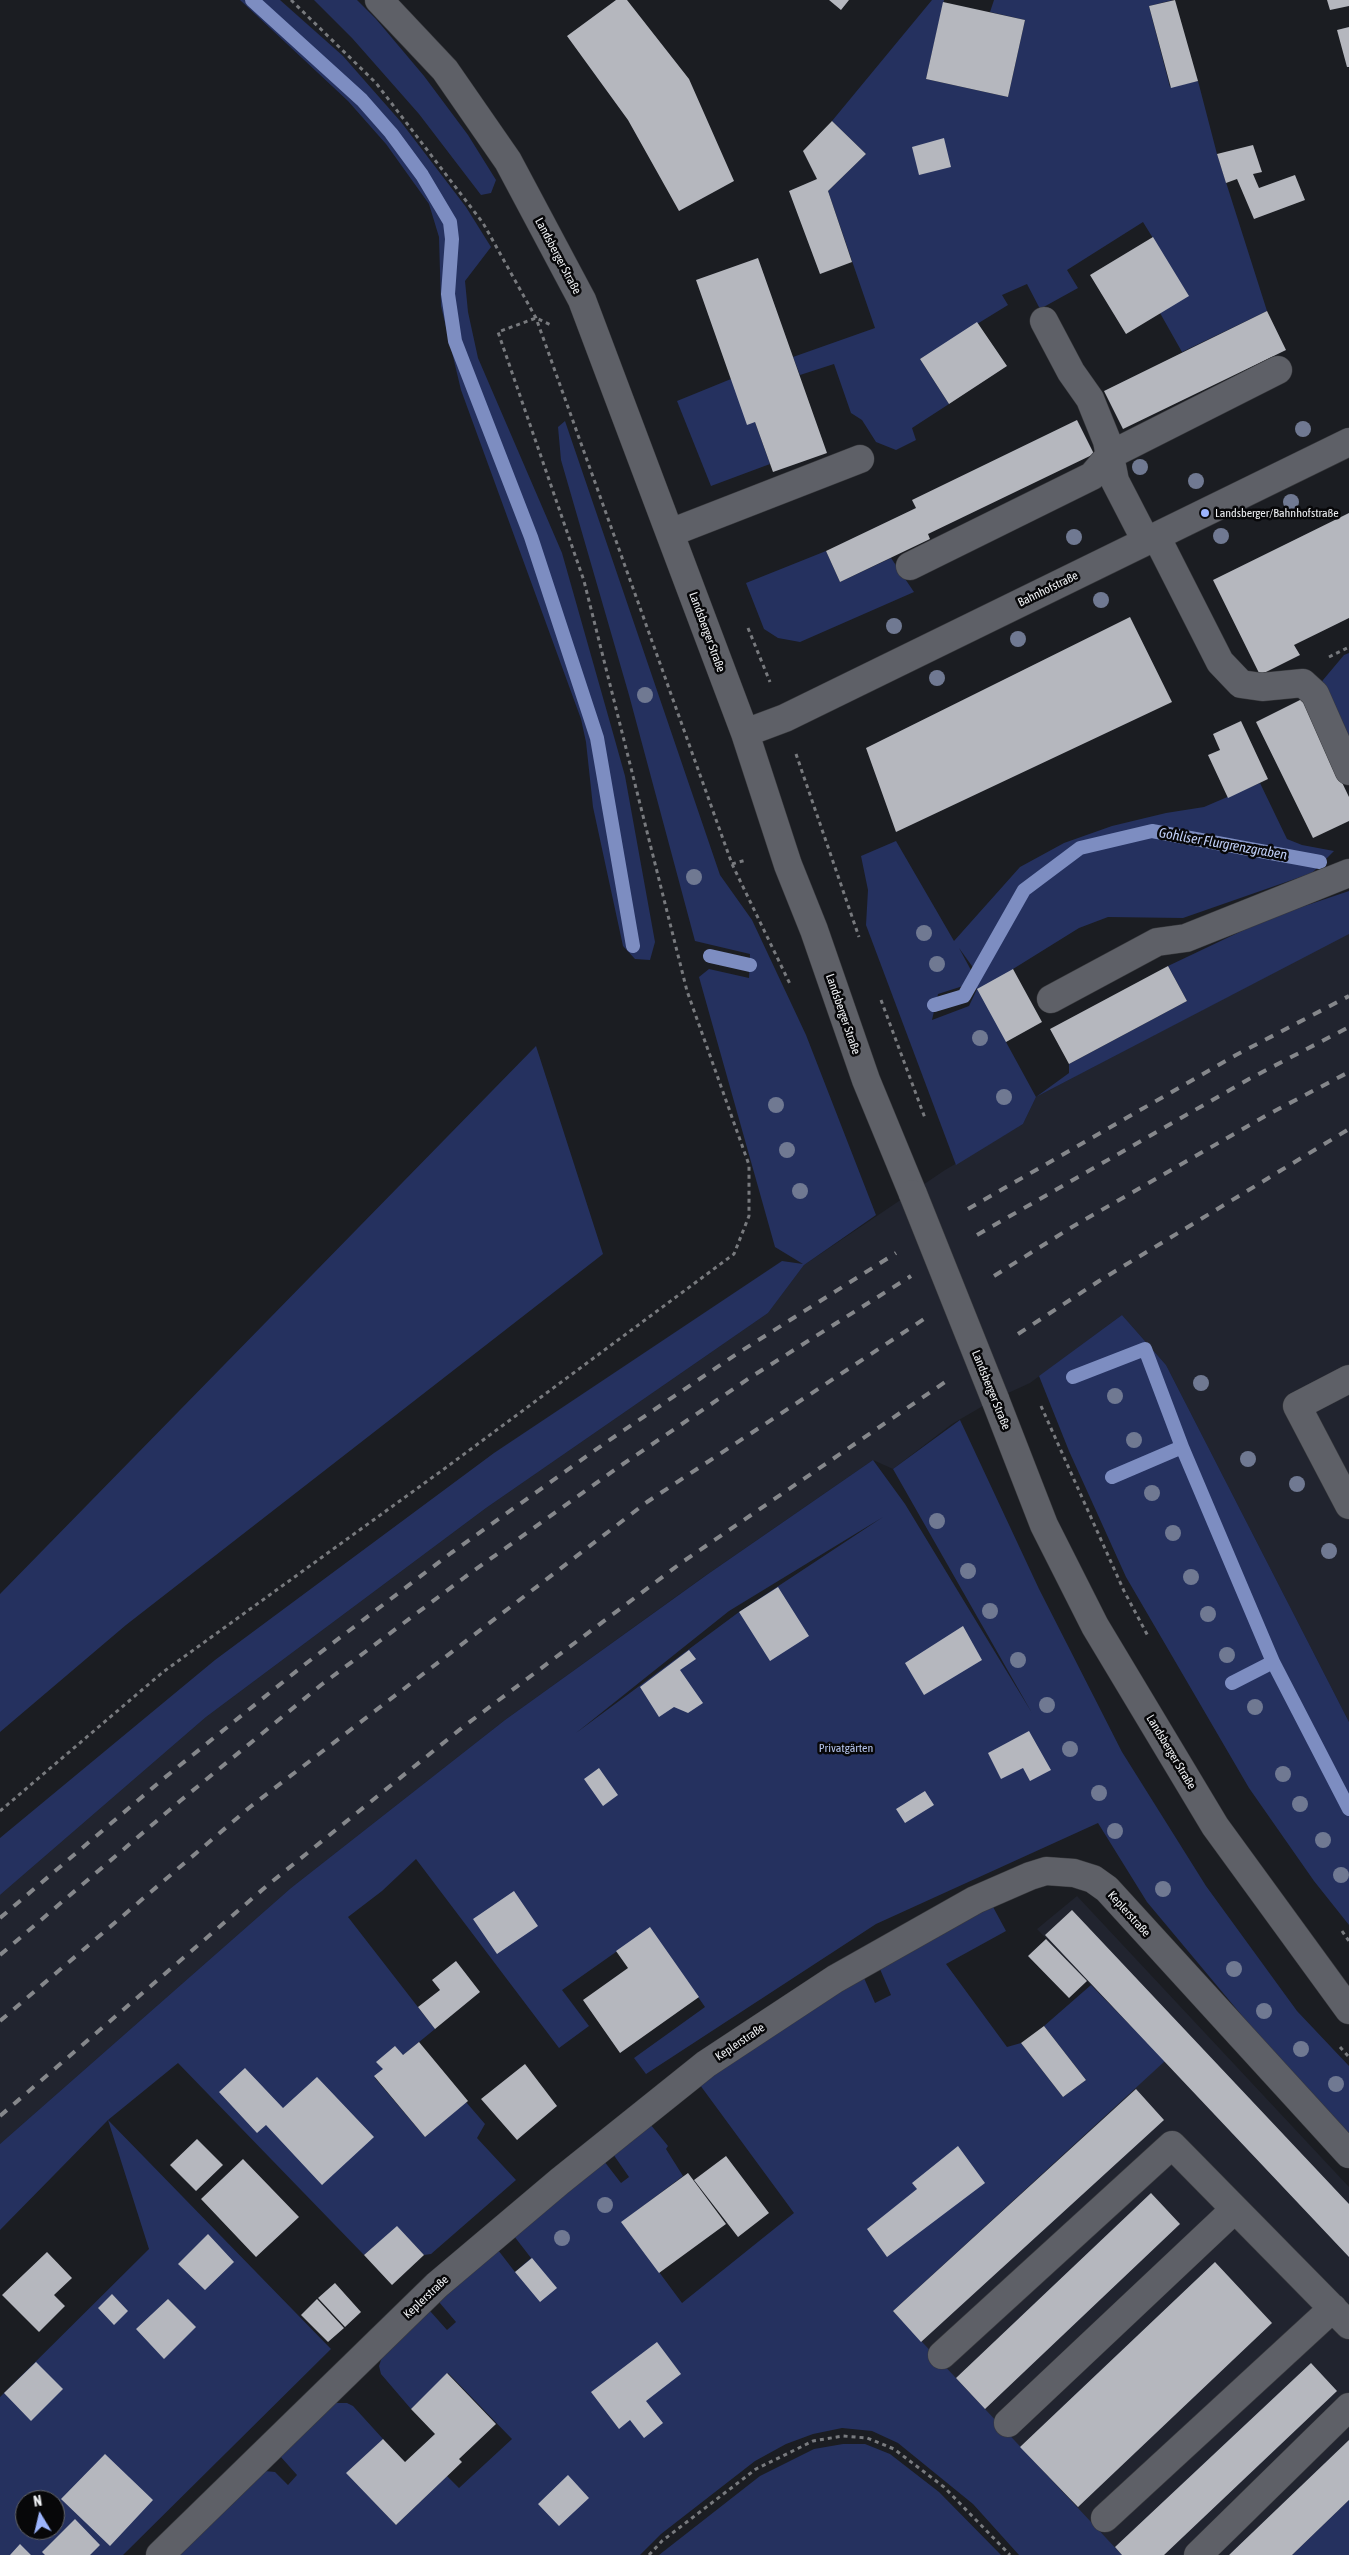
<!DOCTYPE html>
<meta charset="utf-8">
<style>
body{margin:0}
#map{position:relative;width:1349px;height:2555px;overflow:hidden;background:#1b1d22;font-family:"Asap Condensed",sans-serif}
canvas{display:block}
.north{position:absolute;left:15px;top:2490px;width:50px;height:50px;box-sizing:border-box;background:#070709;border:1px solid #636467;border-radius:50%;rotate:351deg;font-size:14px;font-weight:700;line-height:20px;text-align:center;color:#eef0f3}
.north::after{content:'';display:block;margin:auto;width:18px;height:22px;background:#9cb4fd;clip-path:polygon(50% 0,100% 100%,50% 72%,0 100%)}
</style>
<div id="map">
<canvas width="1349" height="2555"></canvas>
<div class="north">N</div>
</div>
<script>
const g = document.querySelector('canvas').getContext('2d');
g.lineJoin = 'round';
function fill(path, color) { g.fillStyle = color; g.fill(path, 'evenodd'); }
const shape = rows => new Path2D(rows.map(r => 'M' + r).join(''));
function trace(path, color, width, dash) { g.strokeStyle = color; g.lineWidth = width; g.lineCap = dash ? 'butt' : 'round'; g.setLineDash(dash || []); g.stroke(path); }
function drawText(font, color, halo, rows, align = 'center') {
  g.font = font + ' "Asap Condensed",sans-serif'; g.lineWidth = 5; g.setLineDash([]); g.textBaseline = 'middle'; g.strokeStyle = halo; g.fillStyle = color; for (const [text, x, y, turn = 0] of rows) {
    g.save(); g.translate(x, y); g.rotate((+turn || 0) * Math.PI / 180); g.textAlign = isNaN(turn) ? turn : align; if (halo) g.strokeText(text, 0, 0); g.fillText(text, 0, 0); g.restore();
  }
}
const built = shape([
 [1349,933,1349,1722,1166,1365,1122,1315,1030,1383,995,1399,952,1424,893,1469,873,1460,702,1578,505,1720,291,1888,0,2144,0,1895,206,1717,486,1508,768,1313,804,1265,945,1170,1023,1124,1036,1097],
 [1077,1896,1349,2187,1349,2524,1317,2555,1089,2555,877,2295,893,2310,1164,2061,1037,1929]
]);
const green = shape([
 [240,0,280,0,343,56,401,122,466,207,491,247,465,281,468,312,478,358,562,553,611,726,625,776,655,942,650,960,635,959,623,946,593,807,586,742,581,719,461,390,441,306,439,237,429,204,386,144,348,101],
 [314,0,357,0,376,19,424,76,468,135,496,180,491,193,481,195,419,114,352,38],
 [932,0,944,0,926,79,1008,97,1025,20,990,12,994,0,1173,0,1149,6,1170,87,1198,81,1217,154,1267,311,1182,352,1160,313,1188,295,1143,222,1067,270,1078,288,1040,309,1027,284,1002,295,1008,305,920,359,949,404,912,428,916,440,896,450,876,442,862,420,851,413,834,364,800,375,793,357,875,328,828,191,866,154,832,121],
 [731,379,755,422,770,464,711,486,677,401],
 [565,421,720,875,752,920,806,1035,876,1215,804,1265,768,1313,486,1508,206,1717,0,1895,0,1838,215,1660,494,1453,782,1261,803,1264,775,1247,699,977,709,969,749,978,750,954,695,941,629,695,561,460,558,427],
 [826,551,840,582,891,558,914,592,800,642,778,638,764,629,746,583],
 [1349,653,1349,753,1318,686,1344,655],
 [1260,783,1287,839,1302,845,1334,851,1312,873,1183,918,1108,917,1079,928,1013,969,1006,1042,1036,1097,1069,1073,1069,1064,1187,1001,1168,966,1269,918,1349,891,1349,934,1036,1097,1023,1124,956,1165,866,925,868,890,861,856,896,841,954,941,1020,867,1064,843,1112,826,1166,813,1204,807],
 [959,948,977,973,977,989,969,1006,932,1020,938,994,963,986,972,972],
 [536,1046,603,1254,126,1625,0,1732,0,1594],
 [1122,1315,1166,1365,1349,1722,1349,1925,1314,1881,1249,1788,1126,1577,1069,1451,1039,1376],
 [960,1420,1039,1589,1122,1752,1206,1886,1297,2011,1349,2066,1349,2133,1310,2097,1147,1902,1098,1823,876,1924,646,2074,634,2058,705,2007,650,1928,562,1990,589,2026,559,2048,416,1859,382,1891,348,1917,435,2029,375,2078,425,2137,466,2102,485,2124,477,2138,516,2180,431,2254,424,2255,397,2227,364,2255,178,2063,108,2120,331,2349,123,2555,0,2555,0,2397,149,2249,108,2120,0,2230,0,2144,291,1888,505,1720,708,1574,873,1460,905,1504,1032,1713,893,1469],
 [883,1517,739,1612,576,1733,729,1611],
 [25,2500,55,2500,55,2530,25,2530],
 [992,1905,1006,1931,946,1964,1007,2047,1021,2043,1063,2097,1086,2080,1044,2026,1091,1985,1165,2061,893,2311,1122,2555,1019,2555,973,2504,898,2443,872,2431,842,2428,813,2434,786,2444,755,2461,661,2534,640,2555,178,2555,265,2471,275,2472,288,2485,297,2475,280,2456,335,2403,347,2403,353,2406,383,2439,347,2473,396,2525,447,2476,459,2488,512,2439,448,2373,411,2409,381,2374,379,2366,382,2357,430,2311,447,2330,456,2322,439,2302,498,2250,515,2272,531,2258,514,2236,604,2161,621,2183,629,2177,613,2154,650,2124,668,2146,666,2149,683,2176,622,2222,682,2303,794,2213,700,2085,804,2013,864,1978,875,2003,891,1995,880,1969],
 [843,2444,865,2444,890,2454,939,2492,1001,2555,659,2555,760,2476,814,2449],
 [1349,2500,1349,2555,1292,2555]
]);
const stream = shape([
 [252,0,362,100,391,133,422,175,450,222,452,239,448,294,455,341,531,537,597,738,633,946],
 [710,956,750,965],
 [934,1005,964,996,1024,890,1080,848,1152,831,1320,862],
 [1073,1377,1145,1349,1182,1447,1273,1662,1349,1809],
 [1112,1477,1182,1447],
 [1232,1683,1273,1662]
]);
const building = shape([
 [616,0,627,0,689,79,734,181,679,211,628,120,567,36],
 [829,0,849,0,841,10],
 [1175,0,1198,81,1171,88,1149,6],
 [1327,0,1349,0,1349,6,1330,10],
 [943,2,1025,20,1008,97,926,79],
 [1349,27,1349,67,1347,67,1337,30],
 [832,121,866,154,828,191,852,262,820,274,789,191,817,179,803,151],
 [944,138,951,167,919,175,912,147],
 [1253,145,1262,172,1253,174,1259,188,1295,175,1305,200,1254,219,1237,179,1226,183,1217,154],
 [1153,237,1189,296,1126,334,1090,275],
 [758,258,827,453,773,472,755,422,747,425,696,280],
 [1267,311,1286,350,1123,429,1104,391],
 [977,322,1007,366,949,404,920,359],
 [1077,420,1094,454,928,534,930,539,840,582,826,551,916,508,912,500],
 [1349,513,1349,618,1294,645,1300,655,1260,675,1213,580],
 [1130,617,1172,702,896,832,866,748],
 [1302,699,1349,797,1349,821,1313,838,1256,722],
 [1241,721,1268,779,1228,798,1208,755,1220,750,1213,734],
 [1168,966,1187,1001,1069,1064,1050,1029],
 [1013,969,1042,1022,1006,1042,977,989],
 [778,1587,809,1636,770,1661,739,1612],
 [963,1626,982,1660,924,1695,905,1663],
 [689,1650,696,1659,680,1670,703,1703,688,1713,674,1707,659,1717,640,1687],
 [1029,1731,1051,1770,1030,1781,1023,1768,1001,1779,988,1753],
 [599,1768,618,1795,603,1806,584,1779],
 [925,1791,934,1805,905,1823,896,1809],
 [514,1891,538,1926,497,1954,473,1919],
 [1072,1910,1349,2204,1349,2257,1045,1935],
 [650,1927,699,1997,620,2053,583,2000,628,1968,616,1951],
 [1046,1939,1087,1981,1069,1998,1028,1956],
 [456,1961,480,1992,435,2029,418,2007,440,1990,432,1980],
 [1044,2026,1086,2080,1063,2097,1021,2043],
 [419,2042,468,2101,425,2137,374,2076,383,2069,376,2062,395,2046,403,2055],
 [525,2064,557,2106,517,2140,481,2099],
 [245,2068,283,2108,317,2077,374,2137,322,2185,266,2125,257,2133,219,2092],
 [1136,2089,1164,2120,921,2342,893,2311],
 [197,2139,223,2165,196,2191,170,2165],
 [958,2146,985,2183,887,2257,867,2229,917,2189,912,2183],
 [726,2156,769,2213,738,2237,694,2180],
 [243,2159,299,2217,256,2257,201,2199],
 [688,2173,726,2224,659,2273,621,2222],
 [1151,2193,1180,2224,985,2409,956,2378],
 [397,2226,424,2255,392,2285,364,2255],
 [208,2234,234,2262,205,2290,178,2264],
 [47,2252,72,2278,54,2295,65,2306,39,2332,2,2295],
 [532,2258,557,2288,540,2302,515,2272],
 [1215,2262,1272,2323,1078,2507,1020,2447],
 [335,2283,361,2312,345,2327,318,2298],
 [112,2294,128,2311,114,2325,98,2308],
 [168,2299,196,2327,164,2359,136,2329],
 [317,2299,344,2328,328,2342,301,2315],
 [657,2342,681,2374,646,2401,663,2423,644,2438,630,2420,619,2429,591,2392],
 [36,2362,63,2389,31,2421,4,2393],
 [1311,2363,1337,2391,1164,2555,1122,2555,1115,2547],
 [447,2373,496,2424,459,2459,462,2462,396,2525,346,2473,383,2439,405,2462,435,2434,411,2409],
 [1349,2440,1349,2500,1292,2555,1229,2555],
 [105,2454,153,2500,110,2546,61,2499],
 [568,2475,589,2498,559,2526,538,2504],
 [75,2519,100,2545,90,2555,45,2555,42,2552],
 [20,2544,31,2555,10,2555]
]);
const path = shape([
 [291,0,376,83,483,223,536,318,732,864,790,984],
 [748,628,770,682],
 [1329,657,1349,647],
 [796,754,859,937],
 [732,864,746,860],
 [881,1000,925,1118],
 [1041,1406,1124,1591,1149,1638],
 [0,1811,163,1672,444,1469,734,1254,749,1216,749,1165,687,991,584,581,498,332,536,318,551,325],
 [1342,1931,1349,1941],
 [1340,2047,1349,2057],
 [649,2555,662,2541,756,2469,813,2441,843,2436,867,2438,894,2449,944,2487,1010,2555]
]);
const minor = shape([
 [379,0,445,70,508,161,582,300,745,733,788,865,814,930,866,1080,913,1194],
 [1044,321,1071,372,1090,399,1107,441,1115,481,1146,541],
 [670,533,860,459],
 [1156,536,1220,662,1241,684,1262,687,1303,683,1315,694,1349,771],
 [910,566,1092,476,1110,455,1278,370],
 [745,733,785,718,1349,442],
 [1051,999,1157,942,1186,938,1349,873],
 [1349,1379,1297,1406,1349,1505],
 [995,1399,1044,1525,1095,1626,1215,1826,1349,2010],
 [942,2355,1172,2145,1349,2325],
 [1008,2423,1235,2209],
 [1105,2518,1333,2308],
 [160,2555,437,2285,560,2181,706,2064,835,1979,975,1900,1030,1876,1046,1871,1074,1873,1093,1879,1107,1889,1349,2154],
 [1198,2555,1349,2407]
]);
const rail = shape([
 [968,1209,1236,1055,1349,996],
 [977,1235,1249,1079,1349,1027],
 [994,1276,1072,1227,1267,1115,1349,1072],
 [1018,1334,1099,1281,1349,1129],
 [0,1918,163,1779,304,1665,451,1553,608,1441,738,1353,896,1253],
 [0,1955,180,1801,321,1685,465,1577,623,1464,751,1377,911,1276],
 [0,2021,250,1807,647,1502,927,1317],
 [0,2116,269,1884,463,1727,681,1563,951,1378]
]);
const minorBridge = shape([
 [913,1194,995,1399]
]);
const trees = [
 [1303,429],
 [1140,467],
 [1196,481],
 [1291,502],
 [1221,536],
 [1074,537],
 [1101,600],
 [894,626],
 [1018,639],
 [937,678],
 [645,695],
 [694,877],
 [924,933],
 [937,964],
 [980,1038],
 [1004,1097],
 [776,1105],
 [787,1150],
 [800,1191],
 [1201,1383],
 [1115,1396],
 [1134,1440],
 [1248,1459],
 [1297,1484],
 [1152,1493],
 [937,1521],
 [1173,1533],
 [1329,1551],
 [968,1571],
 [1191,1577],
 [990,1611],
 [1208,1614],
 [1227,1655],
 [1018,1660],
 [1047,1705],
 [1255,1707],
 [1070,1749],
 [1283,1774],
 [1099,1793],
 [1300,1804],
 [1115,1831],
 [1323,1840],
 [1341,1875],
 [1163,1889],
 [1234,1969],
 [1264,2011],
 [1301,2049],
 [1336,2084],
 [605,2205],
 [562,2238]
];
const markers = [
 [1205,513,5,"#9cb4fd"]
];
const streetNames = [
 ["Landsberger Straße",558,256,62],
 ["Bahnhofstraße",1048,589,-26],
 ["Landsberger Straße",707,632,70],
 ["Landsberger Straße",843,1014,71],
 ["Landsberger Straße",991,1390,68],
 ["Landsberger Straße",1171,1752,59],
 ["Keplerstraße",1129,1914,48],
 ["Keplerstraße",740,2042,-34],
 ["Keplerstraße",426,2297,-43]
];
const poiNames = [
 ["Landsberger/Bahnhofstraße",1215,513]
];
const parkNames = [
 ["Privatgärten",846,1748]
];
const waterNames = [
 ["Gohliser Flurgrenzgraben",1223,844,10]
];
fill(built, '#21242f');
fill(green, '#25315f');
trace(stream, '#7d8dc1', 14);
fill(building, '#b5b7be');
trace(minor, '#393a3e', 29);
trace(path, '#787a7e', 3, [4, 4]);
trace(minor, '#5e6067', 28);
trace(rail, '#85878b', 4, [9, 9]);
trace(minorBridge, '#393a3e', 29, []);
trace(minorBridge, '#5e6067', 28);
g.fillStyle = '#707992';
for (const [x, y] of trees) { g.beginPath(); g.arc(x, y, 8, 0, 2 * Math.PI); g.fill(); }
for (const [x, y, r, color] of markers) { const dot = new Path2D(); dot.arc(x, y, r, 0, 2 * Math.PI); g.fillStyle = color; g.fill(dot); trace(dot, '#070709', 2); }
drawText('12px', '#eef0f3', '#070709', streetNames);
drawText('12px', '#eef0f3', '#070709', poiNames, 'left');
drawText('12px', '#b6c5ed', '#070709', parkNames);
drawText('italic 14px', '#bfcef7', '#070709', waterNames);
</script>
